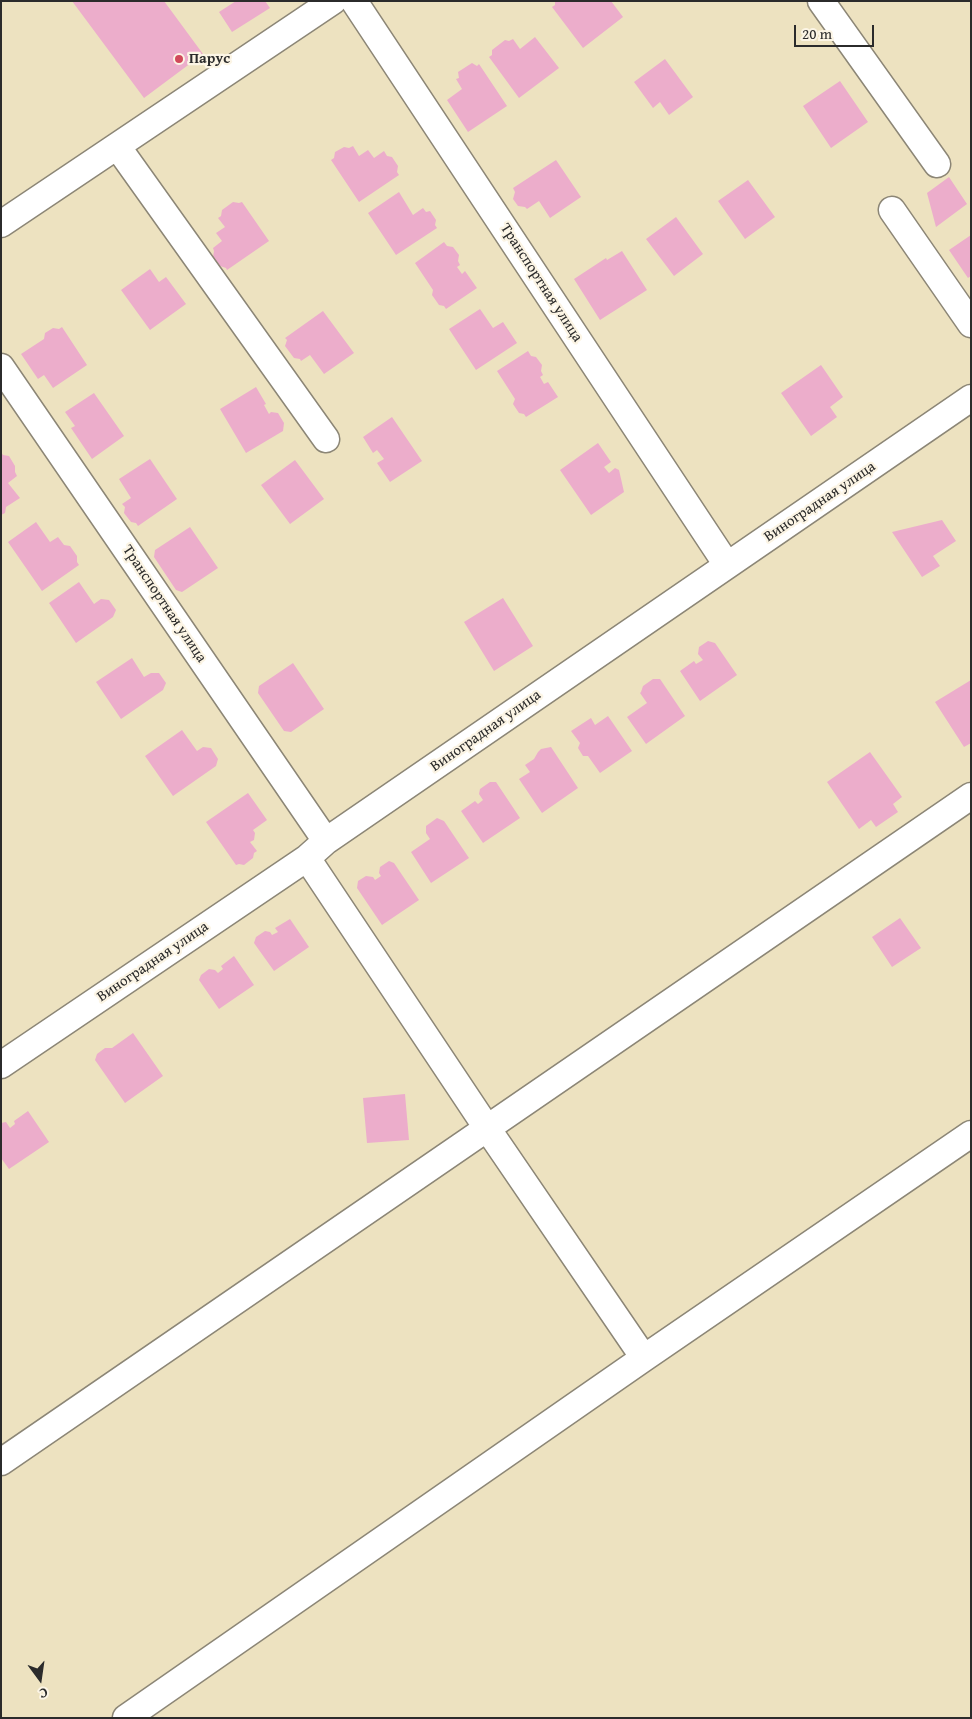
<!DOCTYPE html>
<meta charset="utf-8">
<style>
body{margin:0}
#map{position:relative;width:972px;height:1719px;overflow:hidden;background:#ede2c0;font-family:"Gentium Book Plus",serif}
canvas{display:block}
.frame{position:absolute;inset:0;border:2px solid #2b2b2b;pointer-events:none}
.north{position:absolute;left:15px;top:1654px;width:50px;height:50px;-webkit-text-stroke:4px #fcf5e5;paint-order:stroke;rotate:166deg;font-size:14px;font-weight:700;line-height:20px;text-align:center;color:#2b2b2b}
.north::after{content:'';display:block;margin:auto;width:18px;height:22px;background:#2b2b2b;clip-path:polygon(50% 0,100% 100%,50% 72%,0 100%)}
.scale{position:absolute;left:794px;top:25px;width:80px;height:22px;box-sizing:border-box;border:2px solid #2b2b2b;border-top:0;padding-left:6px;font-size:15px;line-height:18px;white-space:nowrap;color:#2b2b2b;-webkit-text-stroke:4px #fcf5e5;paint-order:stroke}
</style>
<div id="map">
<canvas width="972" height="1719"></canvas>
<div class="frame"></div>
<div class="north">С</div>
<div class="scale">20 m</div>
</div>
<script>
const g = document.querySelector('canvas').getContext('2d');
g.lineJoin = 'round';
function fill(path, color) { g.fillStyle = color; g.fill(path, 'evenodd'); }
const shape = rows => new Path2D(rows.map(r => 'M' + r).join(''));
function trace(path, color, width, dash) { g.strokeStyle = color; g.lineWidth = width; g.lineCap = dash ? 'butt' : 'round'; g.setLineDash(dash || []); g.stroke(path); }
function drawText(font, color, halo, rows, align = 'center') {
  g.font = font + ' "Gentium Book Plus",serif'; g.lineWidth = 4.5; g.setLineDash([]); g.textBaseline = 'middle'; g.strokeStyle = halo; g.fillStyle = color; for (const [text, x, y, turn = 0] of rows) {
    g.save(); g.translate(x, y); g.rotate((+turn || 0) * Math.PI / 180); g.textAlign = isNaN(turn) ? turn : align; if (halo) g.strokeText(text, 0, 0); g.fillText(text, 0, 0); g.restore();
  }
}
const building = shape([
 [72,1,164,1,203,54,144,98],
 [236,1,265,1,270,8,232,32,219,12],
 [555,1,611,1,623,17,583,48,552,7,555,5],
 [535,37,559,68,519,98,489,57,492,55,492,50,505,40,509,41,513,39,520,49],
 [665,59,693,97,669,115,660,102,653,108,634,82],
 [472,63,477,66,479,64,507,106,468,132,447,100,462,89,456,79,459,78,458,72],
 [840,81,868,122,831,148,803,106],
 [353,146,359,156,368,150,374,158,384,151,387,156,392,157,398,166,397,172,399,175,359,202,331,160,334,158,335,152,344,147,349,148],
 [556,160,581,197,550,218,539,201,527,209,525,207,518,206,513,199,515,192,513,188],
 [949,177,967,204,936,227,927,193],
 [748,180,775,217,745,239,718,201],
 [399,192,413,215,423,208,426,212,430,211,436,220,435,225,437,228,396,255,368,213],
 [233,202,239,203,242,202,269,241,227,270,226,268,220,266,213,257,214,251,213,248,222,241,216,233,225,227,218,218,221,216,222,210],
 [676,217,703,254,674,276,646,239],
 [971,235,971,276,968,278,949,250],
 [444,242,447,246,453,247,459,255,458,261,460,265,457,267,462,274,465,271,477,288,446,309,444,306,439,305,432,295,433,290,415,263],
 [622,251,647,290,600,320,574,279,606,258,607,260],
 [150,269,159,282,166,277,186,304,150,330,121,290],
 [480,309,493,328,503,322,517,343,476,370,449,329],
 [323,311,354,353,324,374,310,355,301,361,300,359,294,358,285,346,287,340,285,338],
 [62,327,87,365,53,388,44,375,38,379,21,354,44,339,45,333,53,328,59,329],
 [528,351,531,356,536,357,542,365,541,371,543,375,540,377,544,384,548,382,558,397,526,417,524,414,519,413,513,404,515,399,497,371],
 [821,365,843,397,830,407,837,417,811,436,781,393],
 [256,387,266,404,264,405,269,414,271,412,278,413,284,423,283,431,246,453,220,409],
 [94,393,124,436,92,459,71,428,75,426,65,412],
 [392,417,422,461,390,482,377,463,384,459,377,450,373,453,363,437],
 [598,443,611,462,604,467,609,473,615,468,619,470,624,492,591,515,560,470],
 [1,452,3,455,9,456,15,466,15,472,17,476,8,483,20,498,6,507,5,513,1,515],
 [150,459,177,499,138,526,136,523,131,522,124,513,125,507,122,504,131,498,119,479],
 [295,460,324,499,290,524,261,485],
 [942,520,956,541,933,556,940,566,922,577,892,532],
 [36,522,50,542,58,537,64,545,70,546,77,556,77,562,79,565,42,591,8,542],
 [190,527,218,568,182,592,176,590,154,557,155,550],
 [79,582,94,604,101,599,109,600,116,610,113,617,76,643,49,603],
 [503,598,533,646,494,671,464,622],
 [708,641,715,643,737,675,700,701,680,671,694,661,696,664,703,660,698,654,699,647],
 [132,658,144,677,151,673,159,673,166,683,163,690,121,719,96,682],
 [293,663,324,709,291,732,284,731,258,693,259,686],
 [653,679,660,679,685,716,646,744,627,717,647,703,640,693,641,692,643,686],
 [971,680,971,743,964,747,935,702],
 [608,716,632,751,600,773,588,756,583,756,578,748,580,743,571,731,591,718,595,725],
 [182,730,197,751,203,747,211,748,218,759,216,766,173,796,145,756],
 [551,747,578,788,542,813,519,779,530,772,525,765,534,759,538,752,541,749],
 [870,752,902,797,893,804,898,812,876,827,871,820,859,829,827,782],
 [490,782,496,782,520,818,483,843,461,811,475,801,478,804,483,800,479,794,480,789],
 [248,793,267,820,253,830,255,833,254,840,250,842,257,851,254,853,253,858,244,865,239,864,236,865,206,822],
 [437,818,444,821,469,858,431,883,411,852,430,839,426,833,426,826],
 [389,861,394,863,419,900,382,925,357,888,358,881,366,876,373,877,375,880,381,876,379,873,380,867],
 [900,918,921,948,892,967,872,937],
 [290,919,309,947,274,971,254,943,256,937,265,931,270,932,272,935,278,932,275,928],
 [234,956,254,985,219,1009,199,980,201,975,209,969,215,970,218,973,223,969,221,966],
 [133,1033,163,1076,125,1103,95,1060,97,1054,105,1048,112,1048],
 [405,1094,409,1140,367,1143,363,1098],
 [28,1111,49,1142,9,1169,1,1158,1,1123,6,1122,10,1128,15,1124,14,1121]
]);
const minor = shape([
 [354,1,727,565],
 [821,1,937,164],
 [117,146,326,439],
 [892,210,971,324],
 [1,224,333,1],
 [1,367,326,841],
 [307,858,487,1128,644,1358],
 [1,1065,307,858,326,841,971,398],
 [1,1462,971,796],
 [126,1718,644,1358,971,1134]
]);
const markers = [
 [179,59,5,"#d1495b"]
];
const poiNames = [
 ["Парус",189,59]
];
const streetNames = [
 ["Транспортная улица",541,283,57],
 ["Виноградная улица",820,502,-34],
 ["Транспортная улица",164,604,56],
 ["Виноградная улица",486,731,-35],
 ["Виноградная улица",153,962,-34]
];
fill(building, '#ecadcb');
trace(minor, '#8c8676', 29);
trace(minor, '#fff', 26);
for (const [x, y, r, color] of markers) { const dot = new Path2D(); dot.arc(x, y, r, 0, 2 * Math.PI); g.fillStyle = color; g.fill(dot); trace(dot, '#fcf5e5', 2); }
drawText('bold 15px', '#2b2b2b', '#fcf5e5', poiNames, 'left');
drawText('15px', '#2b2b2b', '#fcf5e5', streetNames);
</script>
